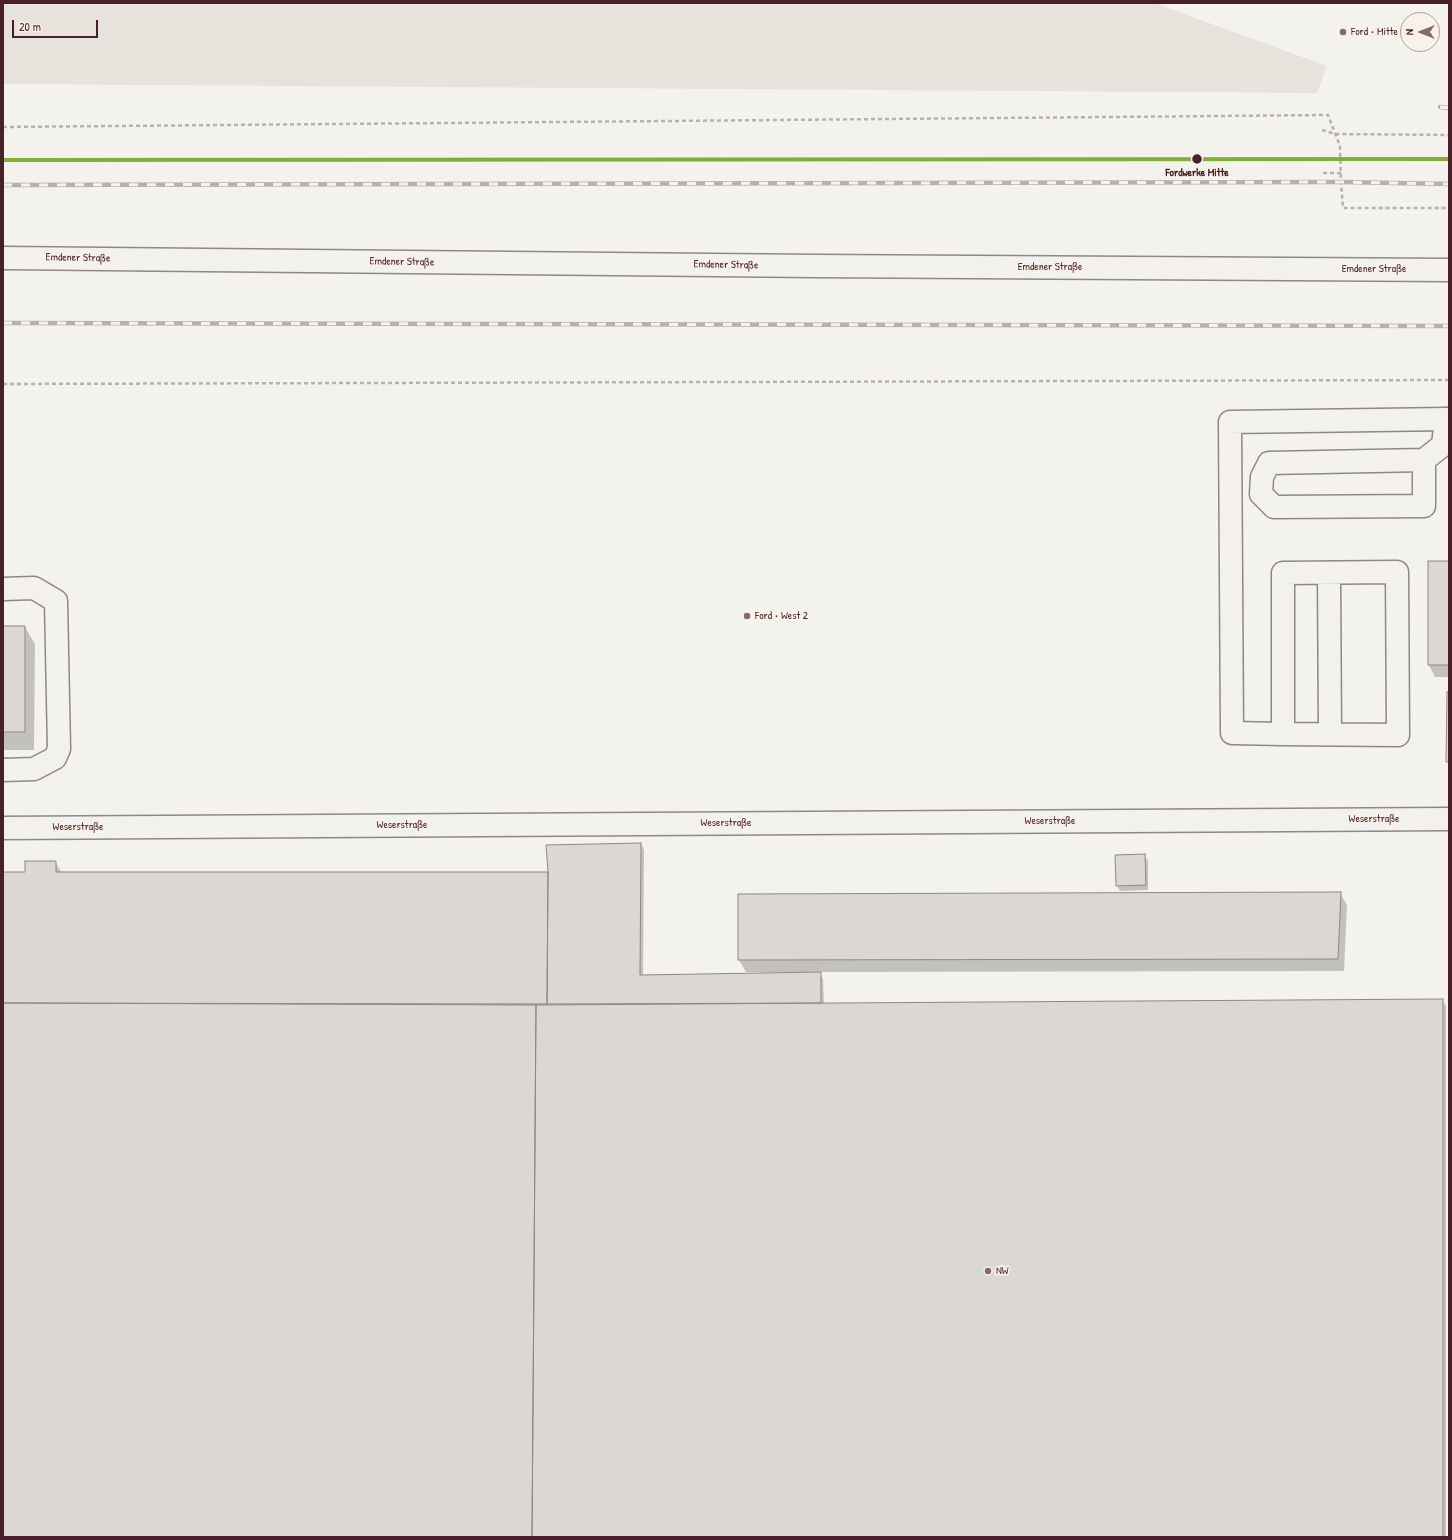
<!DOCTYPE html>
<meta charset="utf-8">
<style>
body{margin:0}
#map{position:relative;width:1452px;height:1540px;overflow:hidden;background:#f4f2ec;font-family:"Patrick Hand",sans-serif}
canvas{display:block}
.frame{position:absolute;inset:0;border:4px solid #4a1f2b;pointer-events:none}
.north{position:absolute;left:1400px;top:12px;width:40px;height:40px;box-sizing:border-box;background:#f7f3e8;border:1px solid #b29e9c;border-radius:50%;rotate:270deg;font-size:11px;font-weight:700;line-height:16px;text-align:center;color:#4a1f2b}
.north::after{content:'';display:block;margin:auto;width:14px;height:18px;background:#86696f;clip-path:polygon(50% 0,100% 100%,50% 72%,0 100%)}
.scale{position:absolute;left:12px;top:20px;width:86px;height:18px;box-sizing:border-box;border:2px solid #4a1f2b;border-top:0;padding-left:5px;font-size:12px;line-height:14px;white-space:nowrap;color:#4a1f2b;-webkit-text-stroke:3px #f7f3e8;paint-order:stroke}
</style>
<div id="map">
<canvas width="1452" height="1540"></canvas>
<div class="frame"></div>
<div class="north">N</div>
<div class="scale">20 m</div>
</div>
<script>
const g = document.querySelector('canvas').getContext('2d');
g.lineJoin = 'round';
function fill(path, color) { g.fillStyle = color; g.fill(path, 'evenodd'); }
const shape = rows => new Path2D(rows.map(r => 'M' + r).join(''));
function trace(path, color, width, dash) { g.strokeStyle = color; g.lineWidth = width; g.lineCap = dash ? 'butt' : 'round'; g.setLineDash(dash || []); g.stroke(path); }
function drawText(font, color, halo, rows, align = 'center') {
  g.font = font + ' "Patrick Hand",sans-serif'; g.lineWidth = 3.5; g.setLineDash([]); g.textBaseline = 'middle'; g.strokeStyle = halo; g.fillStyle = color; for (const [text, x, y, turn = 0] of rows) {
    g.save(); g.translate(x, y); g.rotate((+turn || 0) * Math.PI / 180); g.textAlign = isNaN(turn) ? turn : align; if (halo) g.strokeText(text, 0, 0); g.fillText(text, 0, 0); g.restore();
  }
}
const built = shape([
 [3,3,1154,3,1327,66,1317,93,3,84]
]);
const shadow = shape([
 [1429,562,1449,562,1449,677,1435,677,1429,665],
 [3,627,25,627,35,644,34,750,3,750],
 [641,844,644,850,643,975,812,973,812,972,746,972,739,960,1340,893,1347,905,1344,971,819,972,823,979,824,1004,1442,1000,1446,1006,1446,1537,3,1537,3,873,26,873,55,862,62,873,549,873],
 [1144,855,1148,861,1148,890,1120,891,1117,885]
]);
const building = shape([
 [1428,561,1449,561,1449,665,1428,665,1428,561],
 [3,626,25,626,25,732,3,732,3,626],
 [1447,692,1449,692,1449,762,1446,762,1447,692],
 [641,843,640,975,821,972,821,1003,547,1004,548,872,546,845,641,843],
 [1145,854,1146,885,1116,886,1115,855,1145,854],
 [25,861,56,861,56,872,548,872,547,1004,3,1003,3,872,25,872,25,861],
 [1341,892,1338,959,738,960,738,894,1341,892],
 [1443,999,1443,1537,532,1537,536,1005,1443,999],
 [3,1003,536,1005,532,1537,3,1537,3,1003]
]);
const path = shape([
 [3,127,1328,115,1340,146,1341,182,1343,208,1449,208],
 [1322,130,1335,134,1449,135],
 [1323,173,1341,173],
 [3,384,1449,380]
]);
const minor = shape([
 [3,258,815,266,1449,270],
 [1424,460,1424,506,1274,507,1261,494,1262,477,1269,463,1424,460,1443,445,1446,419],
 [1329,573,1330,734],
 [3,589,34,588,56,601,59,749,55,758,34,769,3,770],
 [1283,734,1283,573,1397,572,1398,735,1283,734,1232,733,1230,422,1449,419],
 [3,828,1449,819]
]);
const rail = shape([
 [1440,107,1449,108],
 [3,185,1341,182,1449,184],
 [3,323,1449,326]
]);
const tram1 = shape([
 [3,160,1449,159]
]);
const markers = [
 [1343,32,4,"#86696f"],
 [1197,159,5.5,"#4a1f2b"],
 [747,616,4,"#86696f"],
 [988,1271,4,"#86696f"]
];
const poiNames = [
 ["Ford • Mitte",1351,32],
 ["Ford • West 2",755,616],
 ["NW",996,1271]
];
const stopNames = [
 ["Fordwerke Mitte",1197,173]
];
const streetNames = [
 ["Emdener Straße",78,258,1],
 ["Emdener Straße",402,262,1],
 ["Emdener Straße",726,265,1],
 ["Emdener Straße",1050,267],
 ["Emdener Straße",1374,269],
 ["Weserstraße",1374,819],
 ["Weserstraße",1050,821],
 ["Weserstraße",726,823],
 ["Weserstraße",402,825],
 ["Weserstraße",78,827]
];
fill(built, '#e7e2db');
fill(shadow, '#0003');
fill(building, '#dbd7d3');
trace(building, '#8f8685', 1);
trace(minor, '#8f8685', 25);
trace(path, '#b6b0ae', 2.5, [4, 3]);
trace(minor, '#f2f1ed', 22);
trace(rail, '#b6b0ae', 4.5);
trace(rail, '#f7f3e8', 3, [9]);
trace(tram1, '#82ad3c', 4);
for (const [x, y, r, color] of markers) { const dot = new Path2D(); dot.arc(x, y, r, 0, 2 * Math.PI); g.fillStyle = color; g.fill(dot); trace(dot, '#f7f3e8', 1.5); }
drawText('11px', '#4a1f2b', '#f7f3e8', poiNames, 'left');
drawText('bold 11px', '#4a1f2b', '#f7f3e8', stopNames);
drawText('11px', '#4a1f2b', '#f7f3e8', streetNames);
</script>
